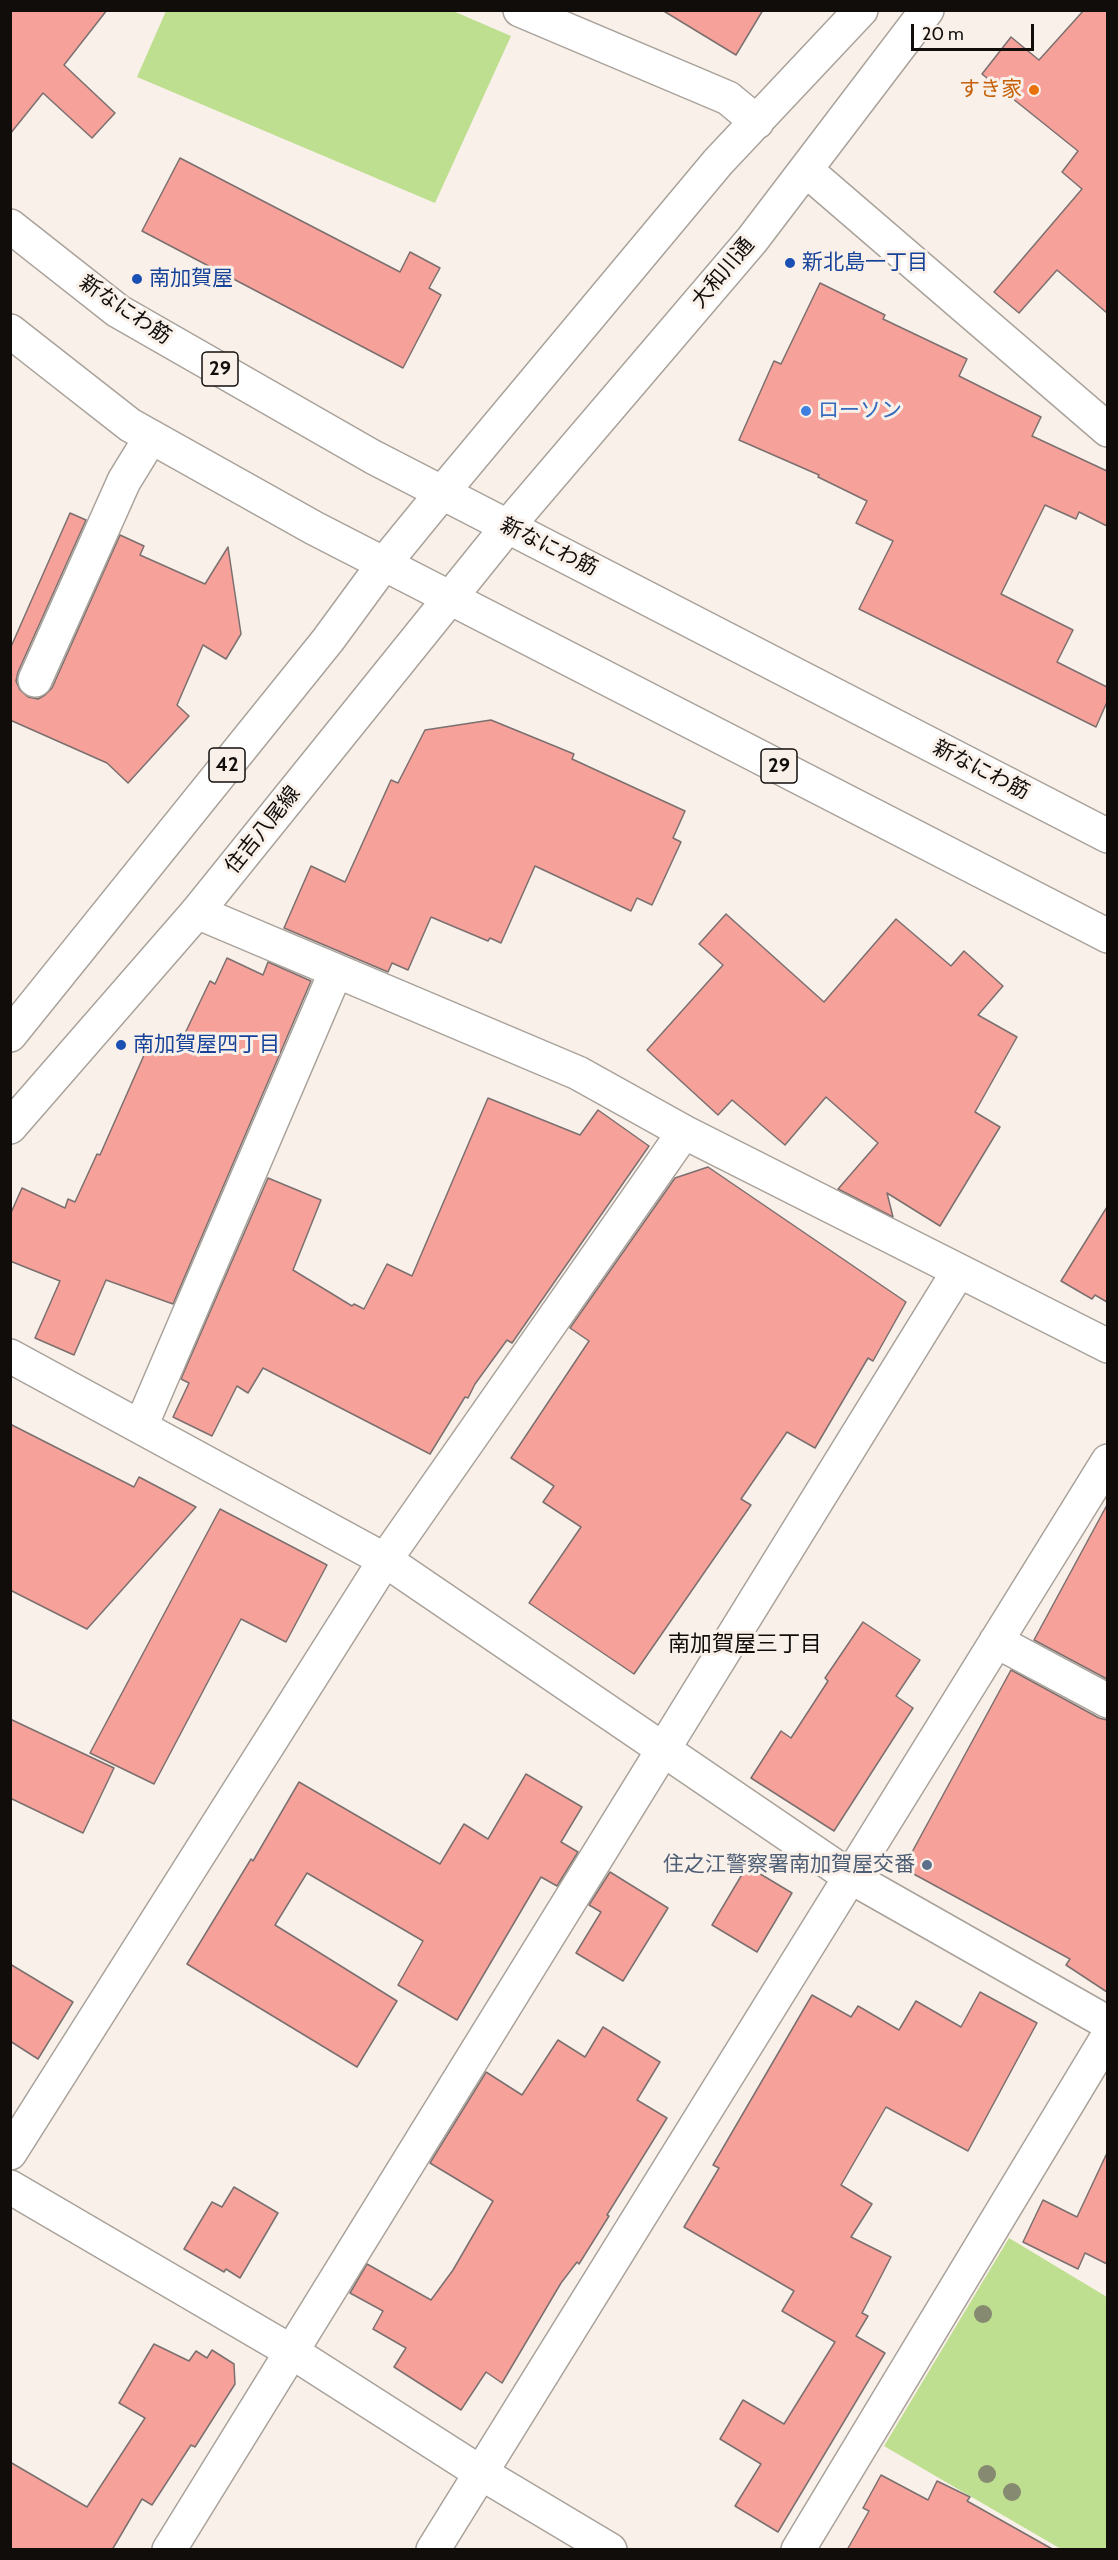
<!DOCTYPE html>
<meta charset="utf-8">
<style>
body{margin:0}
#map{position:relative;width:1118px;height:2560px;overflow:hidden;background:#f9f0e9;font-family:Cabin,sans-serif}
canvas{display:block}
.frame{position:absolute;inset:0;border:12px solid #100d0b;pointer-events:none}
.scale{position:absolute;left:911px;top:24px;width:123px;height:27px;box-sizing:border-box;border:3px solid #100d0b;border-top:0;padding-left:8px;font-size:18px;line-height:21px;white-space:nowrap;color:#100d0b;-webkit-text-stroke:4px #f9f0e9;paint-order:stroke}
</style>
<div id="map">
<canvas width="1118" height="2560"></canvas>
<div class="frame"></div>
<div class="scale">20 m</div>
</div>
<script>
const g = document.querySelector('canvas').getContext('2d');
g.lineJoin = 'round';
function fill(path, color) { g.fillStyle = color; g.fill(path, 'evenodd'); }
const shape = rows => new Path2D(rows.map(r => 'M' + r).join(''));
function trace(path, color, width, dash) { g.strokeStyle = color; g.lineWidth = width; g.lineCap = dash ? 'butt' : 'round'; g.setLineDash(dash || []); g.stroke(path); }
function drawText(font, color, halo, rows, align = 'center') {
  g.font = font + ' Cabin,"Noto Sans JP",sans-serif'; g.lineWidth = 6; g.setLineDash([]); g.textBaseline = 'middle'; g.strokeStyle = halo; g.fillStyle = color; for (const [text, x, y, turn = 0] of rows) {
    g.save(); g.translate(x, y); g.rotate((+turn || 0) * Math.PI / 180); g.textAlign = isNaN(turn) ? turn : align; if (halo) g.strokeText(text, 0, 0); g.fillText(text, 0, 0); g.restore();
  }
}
const green = shape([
 [166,11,453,11,511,36,435,203,137,77],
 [1009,2238,1107,2297,1107,2549,1061,2549,884,2446]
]);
const building = shape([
 [10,10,107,10,64,65,115,113,92,138,43,93,10,134,10,10],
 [662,10,763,10,736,55,662,10],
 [1084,10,1107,10,1107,313,1057,270,1019,313,994,292,1082,189,1062,172,1078,151,982,74,1011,37,1039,60,1084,10],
 [180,158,400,272,410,252,440,268,429,288,441,295,403,368,142,231,180,158],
 [820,283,885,315,883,319,967,359,959,376,1041,417,1032,436,1107,471,1107,526,1079,512,1076,519,1045,505,1001,594,1073,630,1057,662,1107,687,1107,702,1096,727,859,609,893,541,856,523,867,501,818,477,819,475,739,440,774,361,781,364,820,283],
 [70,513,86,520,18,672,16,681,20,690,28,697,38,699,45,695,52,688,120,535,144,546,140,555,205,584,228,547,241,634,226,659,203,645,177,705,189,716,128,783,107,763,10,720,10,649,70,513],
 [491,720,574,754,572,759,685,811,673,838,681,842,652,905,637,898,631,911,535,866,501,943,490,938,488,941,431,917,408,970,392,963,388,972,284,928,311,866,345,882,391,780,398,783,425,730,491,720],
 [726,914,824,1002,896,919,951,966,964,951,1003,986,978,1015,1017,1037,975,1112,1000,1127,940,1226,887,1193,893,1217,838,1189,878,1143,826,1097,785,1145,732,1100,718,1115,647,1050,723,965,699,944,726,914],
 [227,958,263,975,268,962,311,981,173,1304,106,1280,74,1355,35,1338,60,1281,10,1261,10,1215,22,1188,65,1208,68,1199,75,1202,97,1154,100,1155,152,1037,178,1048,210,981,215,984,227,958],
 [488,1098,580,1135,598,1110,649,1146,512,1343,507,1340,475,1384,468,1398,465,1397,430,1454,263,1368,248,1393,237,1386,212,1436,173,1417,189,1383,181,1379,268,1178,321,1200,293,1270,352,1306,354,1304,364,1309,387,1264,412,1276,488,1098],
 [708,1167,906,1302,873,1361,868,1358,815,1448,787,1432,741,1499,751,1505,634,1674,529,1603,581,1527,543,1502,554,1486,511,1458,589,1341,570,1328,675,1178,708,1167],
 [1107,1207,1107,1302,1095,1295,1092,1299,1061,1281,1107,1207],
 [10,1424,134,1487,139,1477,196,1507,87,1629,10,1590,10,1424],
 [1107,1505,1107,1679,1034,1640,1107,1505],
 [220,1509,327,1565,286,1642,241,1619,154,1784,90,1753,220,1509],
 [863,1622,920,1660,896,1696,913,1708,834,1831,751,1778,781,1731,791,1738,828,1681,825,1678,863,1622],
 [1011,1670,1099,1718,1107,1720,1107,1992,1066,1965,1070,1959,910,1872,912,1868,905,1865,1011,1670],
 [10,1719,114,1768,83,1833,10,1798,10,1719],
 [526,1774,582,1807,561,1842,578,1852,557,1886,541,1877,457,2020,398,1985,423,1941,307,1873,275,1925,397,2001,357,2067,187,1964,251,1859,253,1861,299,1782,440,1864,464,1824,488,1839,526,1774],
 [747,1866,792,1893,757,1952,712,1925,747,1866],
 [610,1872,668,1908,623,1981,576,1953,601,1912,589,1905,610,1872],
 [10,1964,73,2002,38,2059,10,2041,10,1964],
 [980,1992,1037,2023,968,2151,886,2107,841,2185,872,2204,851,2237,891,2257,862,2313,868,2316,856,2336,885,2353,778,2532,735,2506,761,2464,720,2439,743,2400,784,2424,835,2342,782,2311,794,2291,684,2227,719,2168,713,2165,812,1995,851,2017,858,2006,899,2030,916,2001,961,2027,980,1992],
 [603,2027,660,2062,637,2100,667,2118,607,2215,609,2216,579,2264,577,2262,561,2283,502,2383,486,2372,461,2410,394,2367,406,2348,373,2329,383,2311,350,2293,367,2264,431,2300,453,2270,493,2201,430,2163,485,2074,486,2072,522,2095,558,2040,585,2057,603,2027],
 [1107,2153,1107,2264,1085,2253,1078,2269,1023,2242,1043,2200,1077,2217,1107,2153],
 [234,2187,278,2213,240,2278,226,2269,224,2272,184,2249,212,2202,222,2207,234,2187],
 [154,2344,189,2361,196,2351,207,2358,212,2350,234,2364,235,2384,195,2447,191,2445,152,2505,142,2499,112,2550,10,2550,10,2462,87,2507,145,2418,119,2403,154,2344],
 [881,2475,928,2500,937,2481,970,2497,967,2501,1054,2550,847,2550,869,2511,863,2508,881,2475]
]);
const minor = shape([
 [520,10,728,98,757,122],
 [806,170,1108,430],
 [441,494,718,162,861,10],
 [508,526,752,240,927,10],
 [35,680,124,481,151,437],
 [197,912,578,1073,684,1132,1108,1346],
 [10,1356,385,1560,849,1876,1108,2023],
 [141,1426,336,971],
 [996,1641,1108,1701],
 [10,2153,385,1560,684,1132],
 [10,2187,292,2352,481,2473,610,2550],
 [169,2550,958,1272],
 [433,2550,1108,1461],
 [798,2550,1108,2036]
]);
const major = shape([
 [10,226,118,311,373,457,1108,836],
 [10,331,130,425,314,528,1108,936],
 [10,1035,328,640,383,565,441,494],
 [10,1127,197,912,508,526]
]);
const trees = [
 [983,2314],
 [987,2474],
 [1012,2492]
];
const markers = [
 [1034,90,6,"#e8710a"],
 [790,263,6,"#1a4fb4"],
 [137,279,6,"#1a4fb4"],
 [806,411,6,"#3f7fe0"],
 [121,1045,6,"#1a4fb4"],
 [927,1865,6,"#5c6f8a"]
];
const shields = [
 [220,369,36],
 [227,765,36],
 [779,766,36]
];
const shieldNames = [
 ["29",220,369],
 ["42",227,765],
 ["29",779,766]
];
const foodNames = [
 ["すき家",1022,90]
];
const transitNames = [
 ["新北島一丁目",802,263],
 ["南加賀屋",149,279],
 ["南加賀屋四丁目",133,1045]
];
const streetNames = [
 ["大和川通",723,273,-50],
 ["新なにわ筋",125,310,34],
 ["新なにわ筋",549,547,26],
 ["新なにわ筋",981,770,27],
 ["住吉八尾線",263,830,-51]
];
const shopNames = [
 ["ローソン",818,411]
];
const serviceNames = [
 ["住之江警察署南加賀屋交番",915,1865]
];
const neighbourhoodNames = [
 ["南加賀屋三丁目",745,1645]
];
fill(green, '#bedf90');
fill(building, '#f6a19a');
trace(building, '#7b706f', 1.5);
trace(minor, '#a9a29b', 36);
trace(major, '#a9a29b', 36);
trace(minor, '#fff', 33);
trace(major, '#fff', 33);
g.fillStyle = '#868a71';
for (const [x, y] of trees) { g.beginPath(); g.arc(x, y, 9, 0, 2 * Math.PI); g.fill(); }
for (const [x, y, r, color] of markers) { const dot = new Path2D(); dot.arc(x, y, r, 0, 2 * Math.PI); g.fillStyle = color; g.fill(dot); trace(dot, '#f9f0e9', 2); }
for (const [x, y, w] of shields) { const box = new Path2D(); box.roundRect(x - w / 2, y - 17, w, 34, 4.5); g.fillStyle = '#f9f0e9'; g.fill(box); trace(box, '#100d0b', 1.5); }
drawText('bold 20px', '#100d0b', null, shieldNames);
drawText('21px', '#c56008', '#f9f0e9', foodNames, 'right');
drawText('21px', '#164399', '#f9f0e9', transitNames, 'left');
drawText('21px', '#100d0b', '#f9f0e9', streetNames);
drawText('21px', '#366cbe', '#f9f0e9', shopNames, 'left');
drawText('21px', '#4e5e75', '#f9f0e9', serviceNames, 'right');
drawText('22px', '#100d0b', '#f9f0e9', neighbourhoodNames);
</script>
